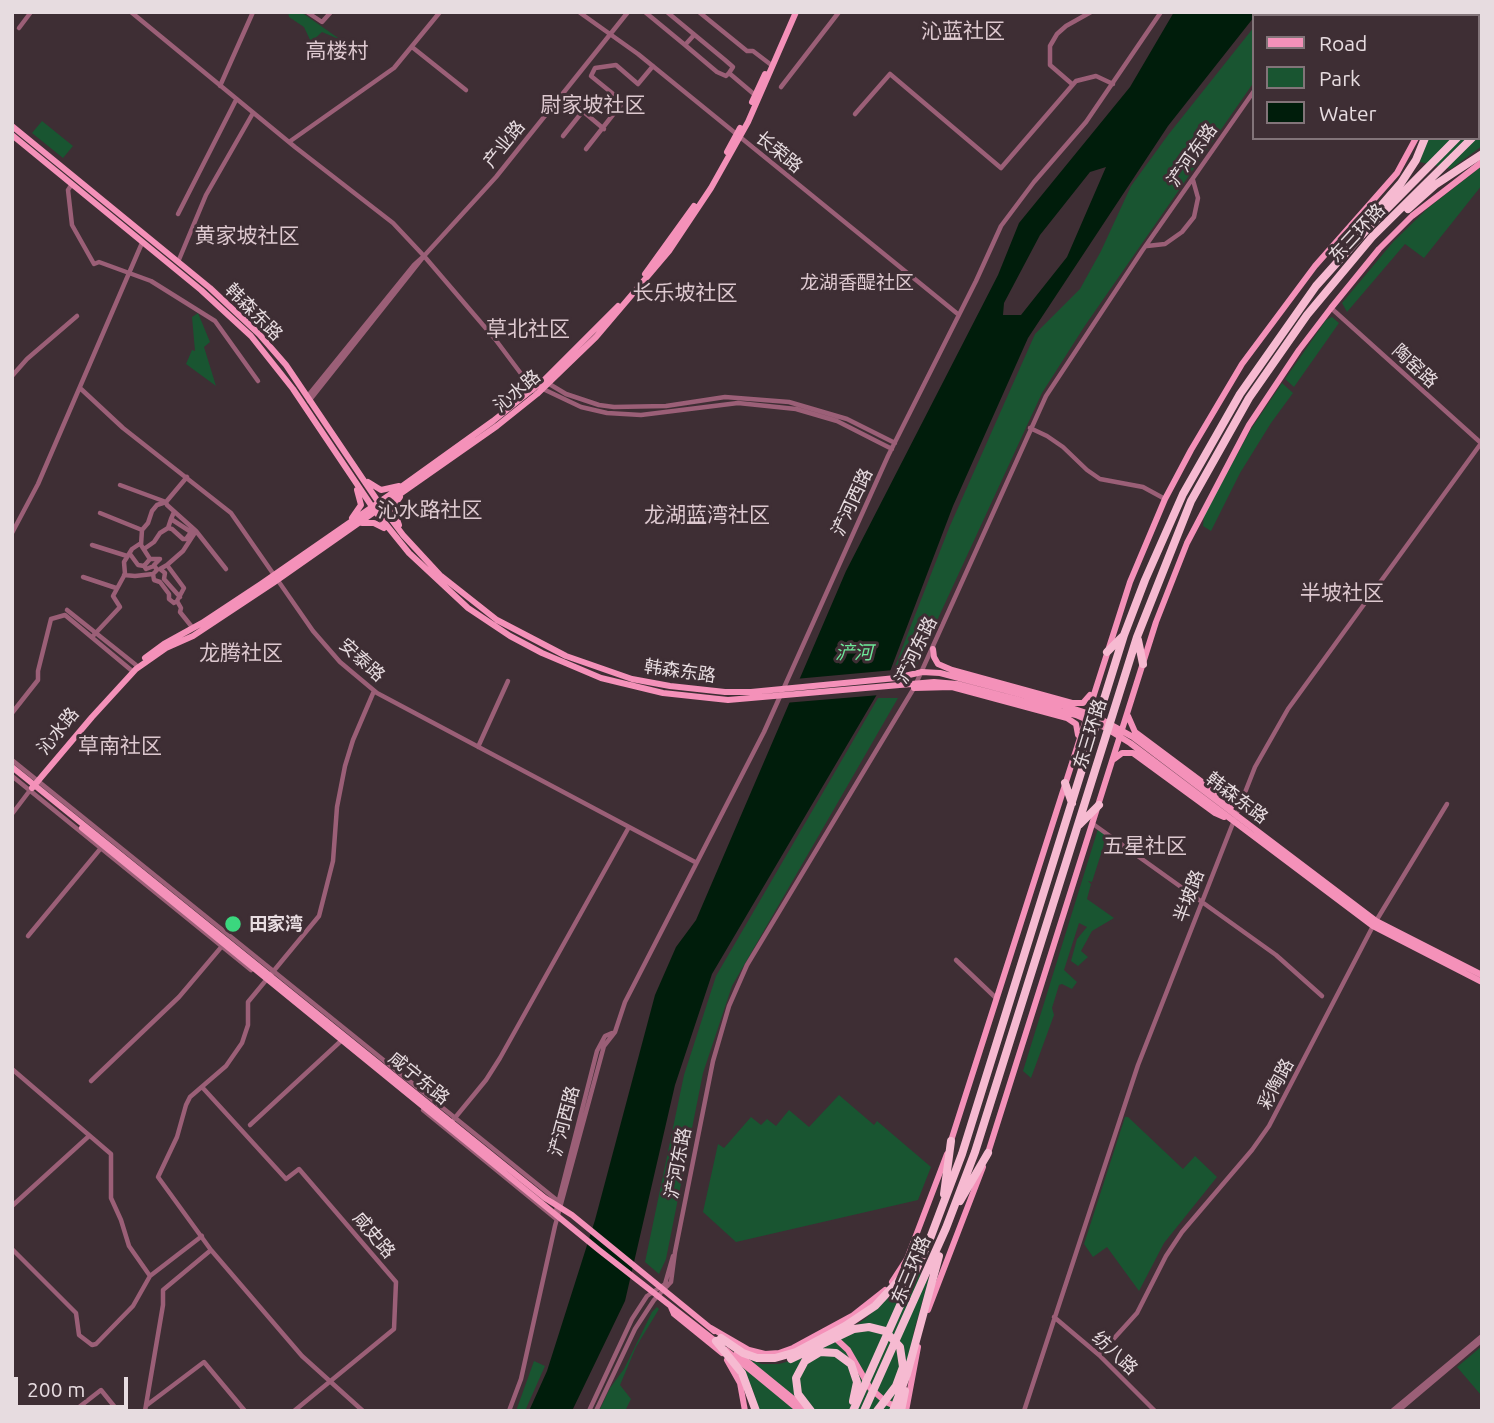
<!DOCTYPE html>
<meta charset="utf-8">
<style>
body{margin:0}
#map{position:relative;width:1494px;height:1423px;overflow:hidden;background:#3e2e34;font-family:Ubuntu,sans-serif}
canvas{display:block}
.frame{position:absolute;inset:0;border:14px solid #e7dce0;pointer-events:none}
.legend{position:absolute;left:1252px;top:14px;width:228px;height:126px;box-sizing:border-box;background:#3e2e34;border:2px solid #827479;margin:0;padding:9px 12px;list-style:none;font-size:21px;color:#e7dce0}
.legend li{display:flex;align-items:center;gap:14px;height:35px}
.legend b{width:35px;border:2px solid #827479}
.scale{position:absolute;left:14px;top:1377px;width:114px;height:32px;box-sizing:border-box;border:4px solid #e7dce0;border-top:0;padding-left:9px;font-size:21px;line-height:24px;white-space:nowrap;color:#e7dce0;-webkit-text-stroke:5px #3e2e34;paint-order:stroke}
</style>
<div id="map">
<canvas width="1494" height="1423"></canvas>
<div class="frame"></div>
<ul class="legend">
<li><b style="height:9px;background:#f491b9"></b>Road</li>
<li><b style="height:19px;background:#195531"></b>Park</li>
<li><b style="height:19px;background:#001d0b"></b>Water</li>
</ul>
<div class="scale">200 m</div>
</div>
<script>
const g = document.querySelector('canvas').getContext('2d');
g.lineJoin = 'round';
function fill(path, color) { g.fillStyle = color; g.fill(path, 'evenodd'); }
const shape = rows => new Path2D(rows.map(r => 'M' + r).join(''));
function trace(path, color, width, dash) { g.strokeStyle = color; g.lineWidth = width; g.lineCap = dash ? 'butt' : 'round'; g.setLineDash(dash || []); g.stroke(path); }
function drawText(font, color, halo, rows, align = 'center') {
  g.font = font + ' Ubuntu,"Noto Sans SC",sans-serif'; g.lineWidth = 6; g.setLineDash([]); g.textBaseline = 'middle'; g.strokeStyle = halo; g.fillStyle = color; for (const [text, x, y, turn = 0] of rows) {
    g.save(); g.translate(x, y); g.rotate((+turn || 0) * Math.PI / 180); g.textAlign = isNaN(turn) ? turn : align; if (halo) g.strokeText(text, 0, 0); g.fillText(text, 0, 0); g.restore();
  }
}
const green = shape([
 [288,12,301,12,341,40,322,32,311,42,304,27,289,17],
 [1424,12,1482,12,1482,146,1451,169,1420,162,1427,138,1478,138,1478,16,1427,16],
 [1254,27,1254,82,1084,327,1042,393,917,664,894,669,949,528,1035,334,1080,289,1101,251,1131,186,1168,135],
 [42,121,73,146,63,158,32,133],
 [1482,166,1482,185,1424,258,1405,244,1347,312,1342,303,1393,242,1428,208],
 [198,313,210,342,204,347,216,386,186,364,192,350,195,351,192,317],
 [1332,317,1339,323,1294,387,1285,379,1326,320],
 [1282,383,1293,393,1271,423,1240,473,1211,531,1203,526,1204,515,1251,429],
 [878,698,898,698,732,986,703,1073,666,1259,659,1274,645,1262,684,1075,716,976],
 [1098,829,1107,835,1092,882,1088,881,1091,884,1087,899,1114,918,1092,931,1081,951,1088,957,1078,966,1071,961,1077,939,1087,927,1079,923,1064,970,1077,982,1072,989,1062,984,1059,985,1052,1008,1054,1015,1031,1078,1023,1071],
 [839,1095,874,1125,877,1121,931,1167,918,1200,736,1242,703,1212,718,1144,724,1148,751,1117,761,1125,767,1119,776,1126,789,1110,809,1127],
 [1125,1117,1128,1117,1183,1169,1195,1156,1217,1177,1164,1243,1139,1291,1107,1247,1093,1257,1084,1244],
 [912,1271,929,1278,914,1331,900,1411,758,1411,754,1393,743,1368,750,1360,762,1364,779,1364,810,1355,865,1319,889,1297],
 [657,1307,659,1309,636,1347,620,1385,631,1399,625,1411,599,1411,610,1388,624,1369,652,1312],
 [1482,1346,1482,1395,1481,1395,1457,1367],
 [534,1361,545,1366,525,1411,516,1411]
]);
const water = shape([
 [1174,12,1258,12,1168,126,1028,338,953,506,889,674,712,974,675,1085,625,1301,572,1411,529,1411,547,1371,595,1220,655,995,676,947,696,920,846,571,998,275,1019,223,1130,87],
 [1106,167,1067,257,1021,315,1003,315,1004,303,1040,235,1090,172]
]);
const pier = shape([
 [894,670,880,695,784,703,795,679]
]);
const minor = shape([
 [131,12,295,147,393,223,424,256,495,339,534,391],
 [307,12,322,22,331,12],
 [579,12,638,54,959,315],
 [645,12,685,45],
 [667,12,725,60,733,67,729,73,755,95],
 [699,12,747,51,753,51,770,64],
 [1307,16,1310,12],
 [19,28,31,12],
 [694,35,685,45,717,72,726,76,729,73],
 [412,47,466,90],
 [1478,63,1482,62],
 [1072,84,1050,65,1050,46,1057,34,1066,26,1091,12],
 [220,86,253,12],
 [781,87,839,12],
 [567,98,604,129],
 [855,114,890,74,1001,168,1076,81,1096,76,1113,84],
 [563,136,583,111],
 [289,142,394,68,440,12],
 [586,149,623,102,591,76,595,68,616,65,638,84,653,66],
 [72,184,68,190,72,225,94,264,99,262,151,281,215,321,258,381],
 [178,214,236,100],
 [1147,246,1165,244,1182,232,1194,217,1198,198,1193,180],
 [424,256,496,177,628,12],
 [178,262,206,195,253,113],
 [1331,308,1481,443],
 [12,376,27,359,77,316],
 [546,382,566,394,599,405,614,407,666,406,725,397,789,402,847,419,895,443],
 [80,388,123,428,231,513,313,631,340,662,377,693,695,862],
 [541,388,581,407,607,413,641,415,738,403,796,409,837,421,892,449],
 [307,397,414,265,424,256,309,401],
 [1030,428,1047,436,1063,447,1087,470,1100,479,1143,487,1165,499],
 [187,477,166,502,167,505,196,531,183,551,167,565,184,588,177,601,181,608,180,612,192,627],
 [120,485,166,502,157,505,152,511,148,523,142,530,141,545,150,559,160,559,154,565,157,570,153,574,154,580,160,582,169,594,169,599,174,603,177,601],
 [100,513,142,530],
 [171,519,168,528,172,529,183,539,186,539,191,532,171,519,174,512],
 [196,531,226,569],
 [12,533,38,484,142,243],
 [92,545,127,556],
 [144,549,154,542,160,533,168,528],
 [130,554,138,565,144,566],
 [150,559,144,566,146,569,154,566],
 [167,565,160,569,165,573,164,579,180,597],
 [124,575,135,576,153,574],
 [83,577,116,588],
 [67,610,136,665],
 [92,637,120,607,113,596,125,574,124,562,132,549,141,543],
 [12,713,38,680,38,671,51,619,65,615,131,670],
 [478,747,508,681],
 [12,760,558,1201,561,1208],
 [12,776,251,970],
 [12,814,31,789],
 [1093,824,1276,955,1322,996],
 [28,936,101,848],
 [956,960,997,999],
 [12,1069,111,1154,111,1198,121,1220,129,1246,150,1276],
 [91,1081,179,997,223,945],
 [202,1087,286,1179,299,1169,396,1282,394,1329,294,1411],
 [423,1110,555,1218,557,1216],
 [454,1119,486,1080,500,1058,629,827],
 [250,1125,342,1040],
 [12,1206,89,1136],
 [555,1215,597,1051,605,1036,612,1033],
 [12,1249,76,1313,79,1335,92,1345,96,1344,133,1306,150,1276,202,1236],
 [1054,1317,1099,1355,1155,1411],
 [1099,1355,1137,1313,1166,1256,1182,1232,1252,1150,1269,1126,1373,926,1447,804],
 [147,1405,204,1362,245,1411],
 [74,1411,101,1390,118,1411],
 [145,1411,163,1305,163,1290,211,1250],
 [363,1411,302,1356,211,1250,158,1177,177,1137,186,1105,190,1097,226,1066,242,1043,248,1025,248,1002,319,916,333,861,337,807,345,766,353,740,374,691],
 [509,1411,521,1379,555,1226,604,1046,615,1032,625,1002,764,732,888,456,976,281,1001,226,1034,182,1086,122,1161,12],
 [589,1411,632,1319,647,1296,665,1284,673,1256],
 [596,1411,635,1329,654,1300,671,1282,675,1252,713,1061,729,1006,747,965,914,688,1046,396,1142,251,1254,91],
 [1024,1411,1138,1065,1255,767,1288,709,1482,442],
 [1392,1411,1482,1336],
 [1398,1411,1482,1340]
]);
const major = shape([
 [1411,12,1413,16],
 [1476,12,1482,15],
 [752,102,765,74],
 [12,126,210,288,259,334,286,365,379,503,403,535,440,575,497,620,566,656,632,679,670,686,725,692,751,692,896,678,922,672,940,673,1062,705,1093,715,1133,737,1376,921,1482,975],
 [12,135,201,290,251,336,293,389,375,511,409,553,468,608,510,636,542,653,601,678,663,693,728,700,934,682,957,684,1076,715,1104,727,1130,743,1373,926,1482,982],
 [727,152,740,128],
 [645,274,694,206],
 [368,482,381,490,399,486],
 [352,518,361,505,357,490],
 [362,523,374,523,384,528],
 [399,525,394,511,395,504,400,497],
 [933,649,934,657,938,664,952,670,1072,703,1083,703,1090,695],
 [145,658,164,644,202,623,261,584,401,487,493,421,544,380,618,306],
 [914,688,952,687,1067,718,1076,724,1078,735],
 [1128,716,1135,732,1226,800,1231,807],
 [1114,759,1122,753,1133,753,1215,813,1224,817],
 [12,767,545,1198,572,1215,714,1331],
 [32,788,92,717,136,669,166,648,193,636,273,583,497,426,537,394,596,337,669,251,711,188,748,122,796,12],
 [82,828,599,1250,718,1343],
 [950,1144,1130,582,1165,499,1191,450,1242,364,1315,266,1397,173,1416,138],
 [987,1156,1156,622,1187,543,1249,425,1299,350,1331,308,1379,249,1412,216,1482,162],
 [892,1282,907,1259,947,1154],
 [671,1307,674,1314,722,1353],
 [928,1310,983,1167],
 [711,1328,749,1350,765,1354,779,1353,793,1348,852,1316,885,1290],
 [834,1337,848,1350,870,1388,886,1402,897,1407],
 [726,1350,800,1411],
 [737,1353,807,1410],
 [727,1360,740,1383,745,1411],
 [906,1411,918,1347]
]);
const highway = shape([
 [1419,12,1420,16],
 [1478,19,1482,20],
 [1478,85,1482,84],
 [1478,111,1482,107],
 [1478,132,1482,129],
 [1408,209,1435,185,1482,154],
 [1374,214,1401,183,1416,160,1425,138],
 [1138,640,1143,664],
 [1107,652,1122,637],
 [1065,783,1072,803],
 [1079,825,1099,805],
 [944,1194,951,1141],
 [960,1201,988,1153],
 [721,1338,743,1353,757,1358,775,1358,796,1352,845,1326,875,1306,901,1278,922,1247],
 [716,1341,742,1373,756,1411],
 [791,1359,854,1329,869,1327,885,1331,900,1347,903,1367,896,1386,877,1411],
 [811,1411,798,1394,796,1378,805,1361,820,1352,836,1353,851,1364,857,1382,853,1401],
 [853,1411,931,1236,962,1154,1124,635,1145,580,1183,494,1240,394,1316,286,1368,228,1457,138],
 [864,1411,946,1228,975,1152,1137,637,1191,501,1249,398,1307,315,1372,237,1472,138],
 [893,1411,907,1374,939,1256],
 [901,1411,905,1391]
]);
const markers = [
 [233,924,9,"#3bd77e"]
];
const streetNames = [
 ["产业路",504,144,-51],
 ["长荣路",779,152,39],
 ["浐河东路",1192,155,-55],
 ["东三环路",1357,233,-47],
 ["韩森东路",254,312,45],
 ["陶窑路",1415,366,43],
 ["沁水路",517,391,-40],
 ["浐河西路",852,502,-65],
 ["浐河东路",916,650,-64],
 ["安泰路",362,660,42],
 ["韩森东路",680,671,8],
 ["沁水路",58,731,-51],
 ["东三环路",1090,734,-73],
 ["韩森东路",1237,798,37],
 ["半坡路",1189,896,-70],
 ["咸宁东路",419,1078,39],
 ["彩陶路",1276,1084,-62],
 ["浐河西路",564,1121,-75],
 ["浐河东路",678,1163,-79],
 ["咸史路",374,1235,50],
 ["东三环路",911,1270,-67],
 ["纺八路",1115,1353,43]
];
const poiNames = [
 ["田家湾",249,924]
];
const neighbourhoodNames = [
 ["龙湖香醍社区",857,283]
];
const waterNames = [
 ["浐河",854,653]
];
const quarterNames = [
 ["沁蓝社区",963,31],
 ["高楼村",337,51],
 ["尉家坡社区",593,105],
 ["黄家坡社区",247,236],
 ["长乐坡社区",685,293],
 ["草北社区",528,329],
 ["沁水路社区",430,510],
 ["龙湖蓝湾社区",707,515],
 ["半坡社区",1342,593],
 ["龙腾社区",241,653],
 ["草南社区",120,746],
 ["五星社区",1145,846]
];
fill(green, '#195531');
fill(water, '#001d0b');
fill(pier, '#3e2e34');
trace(minor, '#9b5f77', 4.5);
trace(major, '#f491b9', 6);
trace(highway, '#f6bad1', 8);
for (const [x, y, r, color] of markers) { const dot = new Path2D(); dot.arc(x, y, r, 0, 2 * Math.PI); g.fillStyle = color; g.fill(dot); trace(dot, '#3e2e34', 2.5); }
drawText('18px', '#e7dce0', '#3e2e34', streetNames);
drawText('bold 18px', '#e7dce0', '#3e2e34', poiNames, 'left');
drawText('19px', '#ddc8cf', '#3e2e34', neighbourhoodNames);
drawText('italic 19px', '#6de899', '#3e2e34', waterNames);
drawText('21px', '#ddc8cf', '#3e2e34', quarterNames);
</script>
